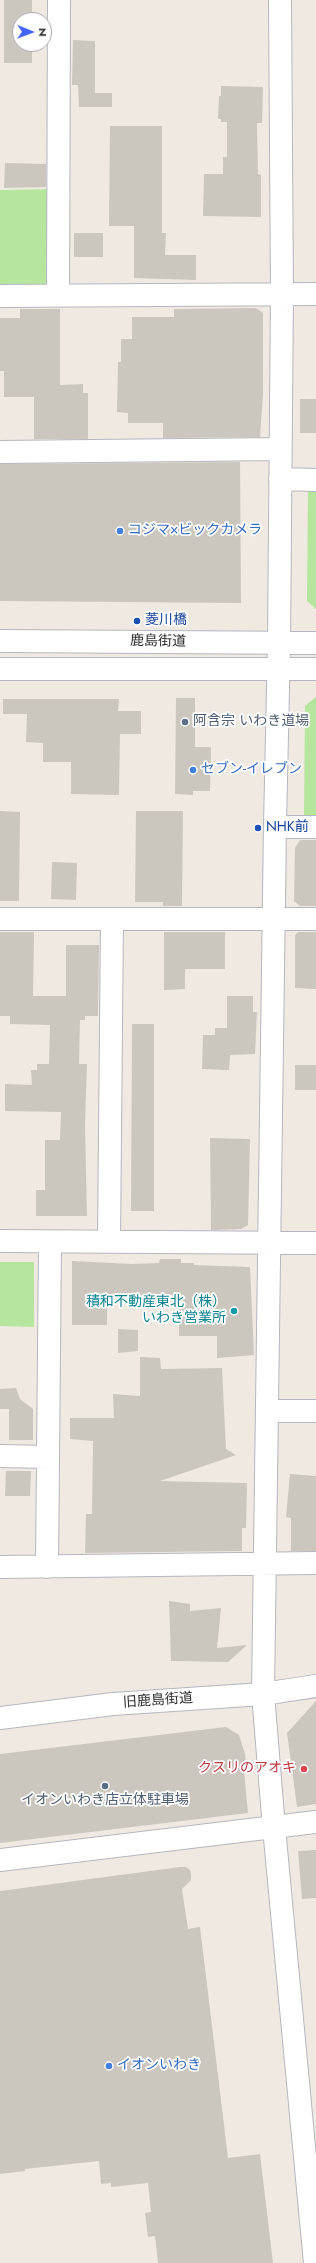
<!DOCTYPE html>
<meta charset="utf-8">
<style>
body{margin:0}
#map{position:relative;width:316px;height:2263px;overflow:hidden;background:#efe9e1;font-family:Jost,sans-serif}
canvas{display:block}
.north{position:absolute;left:12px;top:12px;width:40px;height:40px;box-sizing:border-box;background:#fff;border:1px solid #ababab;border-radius:50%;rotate:91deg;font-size:11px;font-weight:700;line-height:16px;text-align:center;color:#2e2e2e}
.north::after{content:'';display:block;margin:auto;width:14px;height:18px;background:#4264fb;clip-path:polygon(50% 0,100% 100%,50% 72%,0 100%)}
</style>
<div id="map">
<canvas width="316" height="2263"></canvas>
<div class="north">N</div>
</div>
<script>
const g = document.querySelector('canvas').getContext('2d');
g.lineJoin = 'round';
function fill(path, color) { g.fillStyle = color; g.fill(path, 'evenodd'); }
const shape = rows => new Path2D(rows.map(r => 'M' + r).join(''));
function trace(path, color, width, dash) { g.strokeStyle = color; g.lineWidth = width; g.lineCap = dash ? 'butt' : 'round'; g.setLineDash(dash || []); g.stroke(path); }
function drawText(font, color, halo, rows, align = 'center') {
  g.font = font + ' Jost,"Noto Sans JP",sans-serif'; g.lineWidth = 3.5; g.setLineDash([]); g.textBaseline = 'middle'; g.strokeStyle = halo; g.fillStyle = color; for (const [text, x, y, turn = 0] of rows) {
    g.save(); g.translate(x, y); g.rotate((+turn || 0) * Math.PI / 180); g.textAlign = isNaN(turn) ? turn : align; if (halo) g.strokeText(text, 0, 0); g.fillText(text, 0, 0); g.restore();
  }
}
const green = shape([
 [55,189,48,289,0,288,0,190],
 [313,487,316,487,316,609,307,601,308,492],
 [316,697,316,815,304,815,305,706],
 [0,1262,34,1262,34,1327,0,1326]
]);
const building = shape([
 [4,0,32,0,32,20,20,20,20,44,32,44,32,63,4,63],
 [73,40,95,41,95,93,112,93,112,107,79,107,78,85,72,85],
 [221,86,263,87,262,123,257,123,258,174,261,175,261,217,203,216,204,174,223,174,223,157,227,157,227,122,221,122,221,119,218,119,219,96,221,96],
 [110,126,162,126,162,233,166,233,165,255,196,255,196,280,134,278,134,226,109,226],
 [5,163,46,164,46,187,4,188],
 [74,233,103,233,103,257,74,257],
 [256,308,263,313,263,394,260,437,163,438,163,423,128,423,128,413,117,412,118,362,121,362,121,339,132,339,132,317,174,317,174,309],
 [20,309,60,309,60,385,83,384,83,393,88,393,88,439,34,439,34,397,4,397,4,371,0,371,0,318,20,318],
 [300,399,316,399,316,433,300,433],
 [240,462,241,603,0,601,0,464],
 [176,698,195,698,195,747,211,747,210,791,193,791,193,795,175,794],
 [3,699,119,699,118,711,141,711,141,734,120,734,119,795,71,794,71,762,43,762,43,743,26,742,27,714,3,714],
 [0,811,20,812,19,901,0,901],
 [136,811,183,811,182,906,163,906,163,902,135,902],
 [300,840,316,840,316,906,300,906,294,901,295,848],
 [52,862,77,863,76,900,51,899],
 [0,932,34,932,33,996,66,996,66,945,99,945,98,1016,85,1016,85,1020,80,1020,79,1064,87,1064,85,1125,87,1216,36,1216,36,1190,45,1190,45,1140,60,1140,61,1112,5,1111,5,1084,32,1085,31,1070,37,1070,37,1064,49,1064,50,1025,10,1024,10,1016,0,1016],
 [164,932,225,932,225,969,185,969,185,989,164,990],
 [298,932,316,932,316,989,295,988,295,935],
 [227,996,253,996,253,1012,257,1012,255,1054,230,1055,229,1070,202,1069,203,1035,215,1035,215,1028,227,1028],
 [132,1024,154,1024,154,1211,131,1211],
 [295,1065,316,1065,316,1090,295,1090],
 [210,1138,250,1139,248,1225,241,1229,211,1230],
 [160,1259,181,1259,181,1263,194,1263,194,1265,250,1267,254,1355,217,1358,217,1336,179,1336,179,1295,107,1295,107,1325,72,1325,72,1261,132,1264,159,1263],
 [118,1329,138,1330,138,1351,118,1353],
 [140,1357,160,1358,161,1369,222,1368,226,1449,236,1455,160,1481,247,1483,246,1528,242,1528,242,1551,85,1553,86,1514,92,1514,93,1441,70,1439,70,1418,114,1418,113,1394,140,1396],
 [16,1388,20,1399,33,1409,33,1440,9,1440,9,1409,0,1409,0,1389],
 [6,1471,31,1471,30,1496,5,1496],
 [290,1474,316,1476,316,1551,291,1551,291,1518,286,1517],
 [169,1601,190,1604,190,1611,221,1608,217,1648,247,1645,228,1662,171,1661],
 [316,1701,316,1804,297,1807,287,1733],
 [226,1727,239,1735,245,1754,247,1771,244,1771,248,1813,0,1843,0,1754],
 [316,1850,316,1898,302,1899,298,1851],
 [180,1867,186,1867,190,1870,191,1875,191,1880,182,1889,188,1929,200,1927,228,2158,260,2154,273,2263,158,2263,155,2236,148,2237,145,2213,151,2212,148,2183,111,2187,111,2183,101,2184,99,2161,25,2169,25,2171,0,2174,0,1891]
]);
const minor = shape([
 [280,0,282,294,279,643,275,825,263,1694,274,1828,315,2263],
 [58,295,59,0],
 [0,296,316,294],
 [0,452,280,449],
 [280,479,316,480],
 [0,641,316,643],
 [0,669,316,669],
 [288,827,316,827],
 [0,919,316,919],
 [0,1241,316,1243],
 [109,1242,112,919],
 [268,1411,316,1411],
 [0,1456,48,1457],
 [0,1567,316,1563],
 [47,1567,50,1242],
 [0,1718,113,1704,263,1694,316,1686],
 [0,1860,316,1822]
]);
const markers = [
 [120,531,4,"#3f7fe0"],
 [137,621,4,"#1a4fb4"],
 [185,722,4,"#5c6f8a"],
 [193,770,4,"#3f7fe0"],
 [258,828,4,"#1a4fb4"],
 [234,1311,4,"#0f9aa8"],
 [304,1769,4,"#e0444e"],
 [105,1786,4,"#5c6f8a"],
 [109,2066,4,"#3f7fe0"]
];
const shopNames = [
 ["コジマ×ビックカメラ",128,531],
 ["セブン-イレブン",201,770],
 ["イオンいわき",117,2066]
];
const transitNames = [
 ["菱川橋",145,621],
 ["NHK前",266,828]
];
const streetNames = [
 ["鹿島街道",158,642,1],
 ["旧鹿島街道",158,1701,-4]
];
const serviceNames = [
 ["阿含宗 いわき道場",193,722],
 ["イオンいわき店立体駐車場",105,1801,"center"]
];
const cultureNames = [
 ["積和不動産東北（株）",226,1303],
 ["いわき営業所",226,1319]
];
const healthNames = [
 ["クスリのアオキ",296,1769]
];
fill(green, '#b6e59e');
fill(building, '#cbc7bf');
trace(minor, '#b4b7c1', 24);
trace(minor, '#fff', 22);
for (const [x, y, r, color] of markers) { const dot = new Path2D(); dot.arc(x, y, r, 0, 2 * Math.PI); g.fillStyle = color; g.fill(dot); trace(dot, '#fff', 1.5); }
drawText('14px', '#366cbe', '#fff', shopNames, 'left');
drawText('14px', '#164399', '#fff', transitNames, 'left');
drawText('14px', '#2e2e2e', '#fff', streetNames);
drawText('14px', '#4e5e75', '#fff', serviceNames, 'left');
drawText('14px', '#0d838f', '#fff', cultureNames, 'right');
drawText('14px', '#be3a42', '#fff', healthNames, 'right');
</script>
